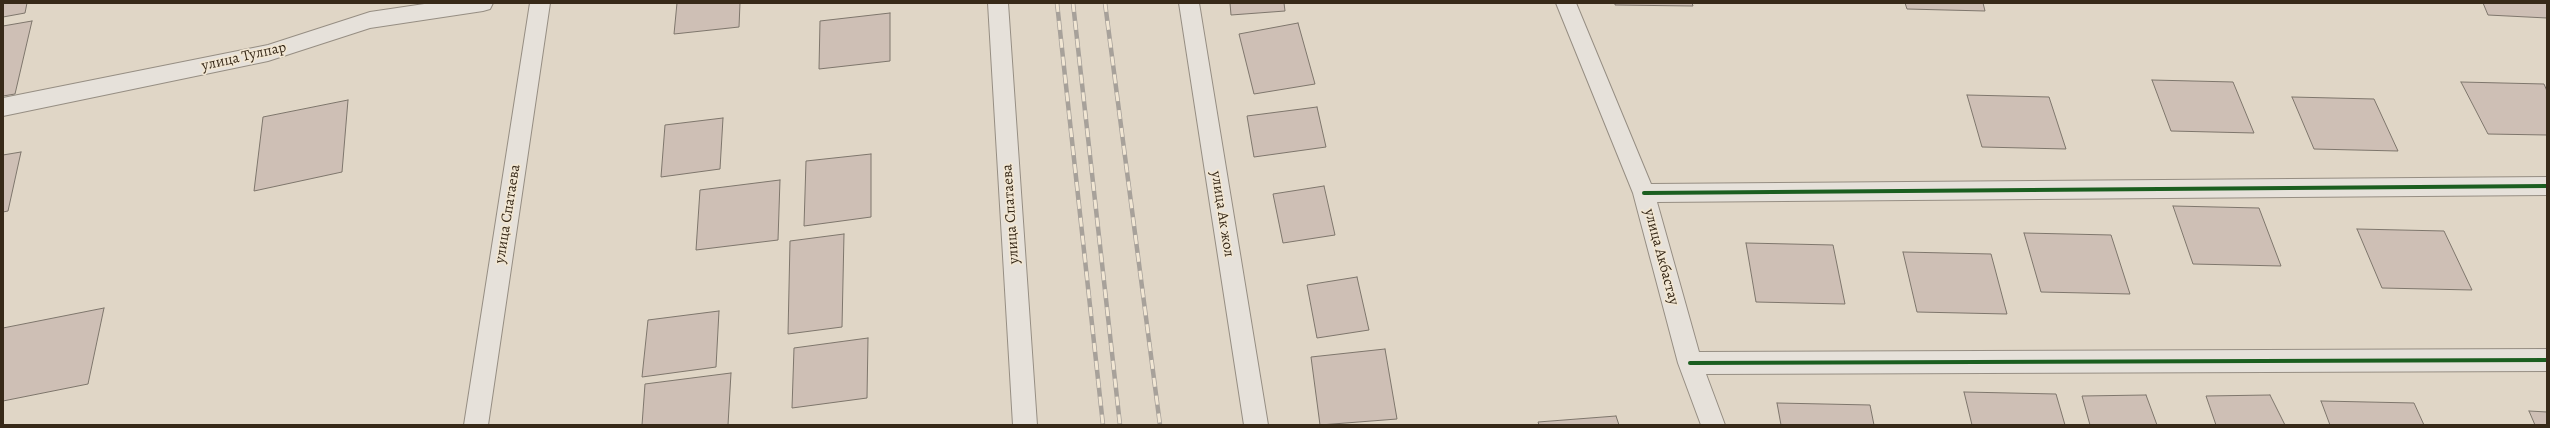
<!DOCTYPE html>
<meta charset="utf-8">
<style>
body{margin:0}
#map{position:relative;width:2550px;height:428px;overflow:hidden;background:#e0d6c6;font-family:Alegreya,serif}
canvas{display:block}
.frame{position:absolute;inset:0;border:4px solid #372918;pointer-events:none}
</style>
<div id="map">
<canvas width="2550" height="428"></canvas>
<div class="frame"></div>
</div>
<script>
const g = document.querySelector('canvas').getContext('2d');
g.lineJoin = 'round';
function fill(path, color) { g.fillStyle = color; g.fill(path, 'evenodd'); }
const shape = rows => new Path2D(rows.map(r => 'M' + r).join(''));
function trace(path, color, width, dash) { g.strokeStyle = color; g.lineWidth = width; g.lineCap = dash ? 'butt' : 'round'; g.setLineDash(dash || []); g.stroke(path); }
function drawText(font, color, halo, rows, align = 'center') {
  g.font = font + ' Alegreya,serif'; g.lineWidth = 3.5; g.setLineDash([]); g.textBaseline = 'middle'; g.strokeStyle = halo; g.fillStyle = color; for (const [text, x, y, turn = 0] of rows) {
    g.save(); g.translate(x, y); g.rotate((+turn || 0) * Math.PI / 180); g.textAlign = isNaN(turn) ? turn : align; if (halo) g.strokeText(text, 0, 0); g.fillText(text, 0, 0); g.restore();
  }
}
const building = shape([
 [3,3,27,3,25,13,3,17,3,3],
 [677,3,740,3,739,27,674,34,677,3],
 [1230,3,1284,3,1285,11,1231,15,1230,3],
 [1615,3,1692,3,1693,6,1615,5,1615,3],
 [1905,3,1983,3,1985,11,1907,9,1905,3],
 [2483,3,2547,3,2547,18,2488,15,2483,3],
 [890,13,890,61,819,69,820,21,890,13],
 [32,21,15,94,3,96,3,26,32,21],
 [1298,23,1315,84,1254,94,1239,34,1298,23],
 [2152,80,2233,82,2254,133,2171,131,2152,80],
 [2461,82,2544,84,2547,91,2547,135,2488,134,2461,82],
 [1967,95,2049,97,2066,149,1982,147,1967,95],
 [2292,97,2374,99,2398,151,2314,149,2292,97],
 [348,100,342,172,254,191,263,117,348,100],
 [1317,107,1326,147,1254,157,1247,116,1317,107],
 [723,118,720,169,661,177,665,125,723,118],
 [21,152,8,211,3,212,3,155,21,152],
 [871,154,871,217,804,226,806,161,871,154],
 [780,180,778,240,696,250,700,190,780,180],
 [1324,186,1335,235,1283,243,1273,194,1324,186],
 [2173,206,2259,208,2281,266,2193,264,2173,206],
 [2357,229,2444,231,2472,290,2382,288,2357,229],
 [2024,233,2111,235,2130,294,2041,292,2024,233],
 [844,234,842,327,788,334,790,241,844,234],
 [1746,243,1833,245,1845,304,1756,302,1746,243],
 [1903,252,1991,254,2007,314,1917,312,1903,252],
 [1357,277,1369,330,1317,338,1307,285,1357,277],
 [104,308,88,384,3,401,3,328,104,308],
 [719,311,716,367,642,377,648,320,719,311],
 [868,338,867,398,792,408,794,348,868,338],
 [1385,349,1397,419,1320,425,1311,357,1385,349],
 [731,373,728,425,642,425,645,384,731,373],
 [1964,392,2056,394,2065,425,1972,425,1964,392],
 [2146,395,2157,425,2090,425,2082,396,2146,395],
 [2270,395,2285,425,2216,425,2206,396,2270,395],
 [2321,401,2414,403,2424,425,2330,425,2321,401],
 [1777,403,1870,405,1874,425,1781,425,1777,403],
 [2529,411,2547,412,2547,425,2535,425,2529,411],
 [1616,416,1619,425,1539,425,1538,422,1616,416]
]);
const minor = shape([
 [431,3,493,3,490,9,483,11,370,28,268,61,3,116,3,98,268,45,370,12,431,3],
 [530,3,550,3,488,425,464,425,530,3],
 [988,3,1008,3,1037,425,1013,425,988,3],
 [1179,3,1199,3,1268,425,1244,425,1179,3],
 [1556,3,1576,3,1651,184,2547,177,2547,195,1657,202,1699,352,2547,349,2547,371,1706,374,1725,425,1701,425,1678,363,1633,193,1556,3]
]);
const rail = shape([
 [1057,3,1103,425],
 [1073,3,1120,425],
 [1105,3,1160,425]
]);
const cycleway = shape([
 [1644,193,2547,186],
 [1690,363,2547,360]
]);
const streetNames = [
 ["улица Тулпар",244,57,-13],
 ["улица Спатаева",508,214,-81],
 ["улица Спатаева",1011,214,-94],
 ["улица Ак жол",1222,214,81],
 ["улица Акбастау",1661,257,75]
];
fill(building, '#cebfb5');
trace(building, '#7e766c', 1);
trace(minor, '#968e83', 2);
fill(minor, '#e6e1da');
trace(rail, '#a7a19a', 4.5);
trace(rail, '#f1e6d3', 3, [9]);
trace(cycleway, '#1b5e20', 4);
drawText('15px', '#372918', '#f1e6d3', streetNames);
</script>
